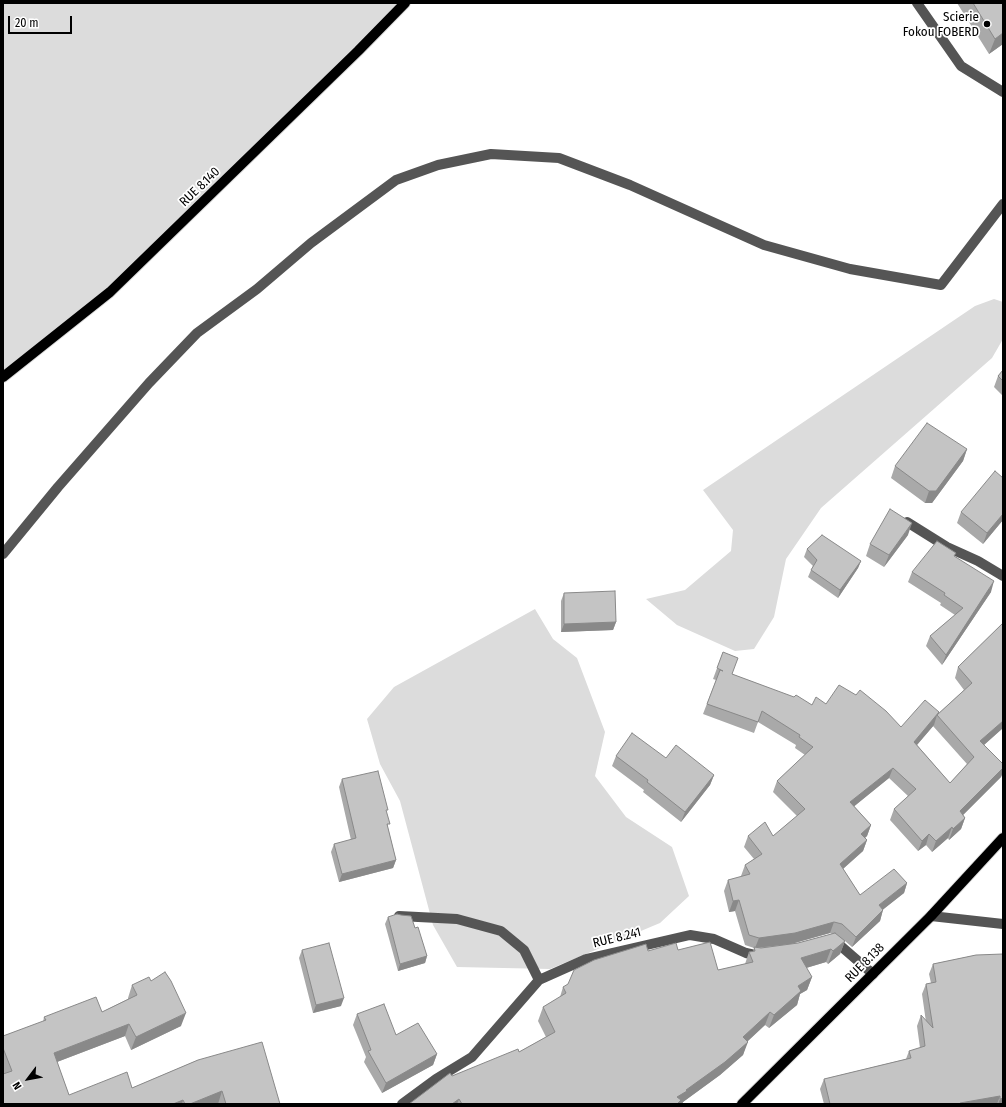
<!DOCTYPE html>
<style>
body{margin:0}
#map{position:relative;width:1006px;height:1107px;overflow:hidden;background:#fff;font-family:"Fira Sans Condensed",sans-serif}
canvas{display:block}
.frame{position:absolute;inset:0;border:4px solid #000;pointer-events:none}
.north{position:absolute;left:8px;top:1059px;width:40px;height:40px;-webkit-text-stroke:3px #fff;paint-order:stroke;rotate:238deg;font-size:11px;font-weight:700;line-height:16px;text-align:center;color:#000}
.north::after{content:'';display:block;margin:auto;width:14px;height:18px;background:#000;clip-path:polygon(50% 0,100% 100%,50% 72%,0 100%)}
.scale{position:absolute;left:8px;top:16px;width:64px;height:18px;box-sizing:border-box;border:2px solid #000;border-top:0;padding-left:5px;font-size:12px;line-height:14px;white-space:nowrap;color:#000;-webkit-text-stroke:3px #fff;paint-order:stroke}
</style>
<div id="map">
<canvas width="1006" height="1107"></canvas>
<div class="frame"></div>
<div class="north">N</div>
<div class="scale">20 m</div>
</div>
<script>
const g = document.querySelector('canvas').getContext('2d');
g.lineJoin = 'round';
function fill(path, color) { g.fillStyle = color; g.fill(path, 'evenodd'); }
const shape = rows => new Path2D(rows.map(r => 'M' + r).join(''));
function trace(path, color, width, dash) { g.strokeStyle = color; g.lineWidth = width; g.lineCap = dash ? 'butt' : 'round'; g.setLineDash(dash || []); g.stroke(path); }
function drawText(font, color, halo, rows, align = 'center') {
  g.font = font + ' "Fira Sans Condensed",sans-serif'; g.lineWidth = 3.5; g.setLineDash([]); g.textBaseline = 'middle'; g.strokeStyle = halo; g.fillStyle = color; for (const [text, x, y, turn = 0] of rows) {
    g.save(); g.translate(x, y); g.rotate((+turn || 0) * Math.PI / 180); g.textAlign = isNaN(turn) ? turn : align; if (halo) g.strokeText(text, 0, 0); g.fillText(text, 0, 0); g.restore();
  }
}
const green = shape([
 [3,3,405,3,110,292,3,377],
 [994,299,1003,302,1003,339,992,358,821,508,786,559,774,617,754,649,735,651,677,625,646,599,685,590,731,551,733,530,703,490,975,306],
 [535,609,553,639,577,658,605,732,595,776,626,817,672,847,689,896,660,923,550,969,457,967,433,925,400,801,380,764,367,719,394,687]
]);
const minor = shape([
 [917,3,961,66,1003,92],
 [907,522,947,547,978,561,1003,576],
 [3,554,58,487,149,383,197,333,257,289,311,243,396,180,438,165,491,154,559,158,630,185,764,245,850,269,941,285,1003,204],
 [399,916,457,919,501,931,524,950,539,980],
 [931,916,1003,924],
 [832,939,835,941,873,974],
 [402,1104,436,1079,472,1057,539,980,586,959,690,935,714,939,746,953,755,955,762,954]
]);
const major = shape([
 [3,377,110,292,358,51,405,3],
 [742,1104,931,916,1003,838]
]);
const wall = shape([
 [957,3,1003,3,1003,44,989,54],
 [1003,370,1003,396,994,387,998,376],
 [967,449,963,461,932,503,925,503,891,478,895,466],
 [1003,478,1003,520,983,544,957,523,961,512],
 [908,535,884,567,866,556,870,544],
 [807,549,861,561,858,568,838,598,808,577,811,570,813,566,804,557],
 [955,557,991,592,942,665,926,646,930,636,955,615,940,605,941,603,908,582,912,572],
 [564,593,616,622,613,630,561,632,561,601],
 [1003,623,1003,728,984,745,1003,764,1003,772,1001,777,963,815,965,818,961,829,949,840,948,838,932,852,926,845,918,851,890,820,894,809,908,796,889,778,854,806,871,825,867,836,865,838,867,840,863,851,843,869,860,895,907,883,904,893,883,909,880,921,852,947,845,941,840,954,828,964,826,962,806,968,812,977,807,990,800,994,797,1005,769,1028,765,1025,747,1042,743,1055,720,1075,683,1102,682,1104,409,1104,452,1076,519,1052,546,1037,538,1021,543,1007,560,997,563,987,648,951,678,950,718,970,745,964,749,952,753,952,754,948,745,945,735,911,729,912,724,891,728,880,741,877,741,876,745,865,754,859,744,847,748,836,773,836,797,816,773,792,777,781,805,755,795,748,796,745,758,722,754,733,703,714,716,680,713,679,723,652,732,674,812,705,826,704,901,727,939,712,939,713,964,690,955,678,958,667],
 [934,725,933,726,967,764,950,783,917,745],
 [830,933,832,934,798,943,761,948,759,948,791,944],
 [616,756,666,758,714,775,710,785,681,822,643,792,644,790,612,766],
 [342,779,387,813,388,828,396,860,393,868,339,882,331,852,334,844,351,840,339,787],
 [388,917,415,928,427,956,425,963,398,971,385,924],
 [302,950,341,1006,313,1013,299,958],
 [976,955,1003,1104,824,1104,820,1089,824,1079,906,1059,909,1051,920,1048,917,1026,921,1015,926,1022,922,994,926,984,931,983,929,974,933,964],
 [151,981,181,1026,131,1050,125,1036,57,1062,69,1095,132,1088,198,1060,280,1104,3,1104,4,1074,3,1072,3,1036,43,1022,44,1017,102,1012,128,999,128,998,132,985],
 [357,1014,396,1035,437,1054,433,1065,382,1093,364,1062,366,1057,353,1025]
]);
const shadedWall = shape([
 [1003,33,1003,44,989,54,995,39],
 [967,449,963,461,932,503,925,503,929,491],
 [1003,514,1003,520,983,544,987,533],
 [912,523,908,535,884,567,889,555],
 [861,561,858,568,838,598,840,590],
 [994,581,991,592,942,665,946,655],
 [616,622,613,630,561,632,564,624],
 [939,712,938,716,937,715,934,725,910,753,914,742],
 [1003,721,1003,728,976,752,980,741],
 [893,768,889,778,846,813,850,802],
 [1003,768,1003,772,1001,777,956,822,960,811],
 [714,775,710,785,681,822,685,812],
 [965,818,961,829,949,840,953,829],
 [871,825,867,836,857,845,861,834],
 [952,827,948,838,932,852,936,841],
 [929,834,926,845,918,851,922,841],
 [867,840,863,851,836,875,840,864],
 [396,860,393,868,339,882,342,874],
 [907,883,904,893,875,916,879,905],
 [739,900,735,911,729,912,733,901],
 [883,910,880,921,852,947,856,937],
 [834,922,830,933,791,944,755,948,759,938],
 [845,941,840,954,828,964,833,951],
 [831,949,826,962,796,971,801,958],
 [427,956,425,963,398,971,400,964],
 [812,977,807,990,800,994,797,1005,769,1028,774,1015,798,986],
 [344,998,341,1006,313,1013,316,1005],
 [770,1012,765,1025,738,1050,743,1037],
 [186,1013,181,1026,131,1050,136,1037],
 [129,1024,125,1036,49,1065,54,1053],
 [748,1042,743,1055,720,1075,683,1102,682,1104,675,1104,677,1097],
 [437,1054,433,1065,382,1093,386,1083],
 [222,1091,218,1104,190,1104],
 [1000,1096,997,1104,960,1104,960,1103],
 [1003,1098,1003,1104,998,1104,1000,1099],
 [459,1099,457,1104,452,1104],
 [183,1100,182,1104,173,1104]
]);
const building = shape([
 [973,3,1003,3,1003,33,995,39,973,3],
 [1003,370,1003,381,998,376,1003,370],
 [927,423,967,449,936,491,929,491,895,466,927,423],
 [995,471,1003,478,1003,514,987,533,961,512,995,471],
 [890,509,912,523,889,555,870,544,890,509],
 [822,535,861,561,840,590,811,570,817,560,807,549,822,535],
 [937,541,956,553,954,556,994,581,946,655,930,636,963,608,944,595,945,593,912,572,937,541],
 [615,591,616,622,564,624,564,593,615,591],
 [1003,623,1003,721,980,741,1003,764,1003,768,960,811,965,818,953,829,952,827,936,841,929,834,922,841,894,809,916,789,893,768,850,802,871,825,861,834,867,840,840,864,860,895,894,869,907,883,879,905,883,910,856,937,842,924,834,922,795,933,759,938,749,935,739,900,733,901,728,880,750,874,745,865,762,854,748,836,765,822,773,836,805,809,777,781,813,747,799,737,800,735,762,711,758,722,707,704,720,670,723,671,717,668,723,652,738,658,732,674,794,697,796,695,812,705,816,697,826,704,839,685,856,695,860,690,886,711,901,727,925,700,939,712,914,742,950,783,974,757,937,715,972,683,958,667,1003,623],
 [632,733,666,758,676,745,714,775,685,812,647,782,648,780,616,756,632,733],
 [378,771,388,810,386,810,390,824,387,824,396,860,342,874,334,844,356,838,342,779,378,771],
 [397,914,401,915,411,916,415,928,418,927,427,956,400,964,388,917,397,914],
 [835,933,845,941,833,951,831,949,801,958,812,977,798,986,801,991,774,1015,770,1012,743,1037,748,1042,725,1062,686,1090,687,1091,677,1097,681,1100,677,1104,462,1104,459,1099,452,1104,409,1104,450,1073,452,1076,518,1049,519,1052,555,1032,543,1007,566,993,563,987,568,984,574,970,594,960,646,944,648,951,676,943,678,950,710,942,718,970,753,962,749,952,755,951,754,947,761,948,798,943,835,933],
 [329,943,344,998,316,1005,302,950,329,943],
 [1003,954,1003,1098,1000,1099,1000,1096,960,1103,960,1104,830,1104,824,1079,911,1058,909,1051,925,1046,921,1015,933,1028,926,984,936,982,933,964,976,955,1003,954],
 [165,972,171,981,186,1013,136,1037,129,1024,54,1053,69,1095,127,1072,132,1088,198,1060,262,1042,280,1104,226,1104,222,1091,190,1104,185,1104,183,1100,173,1104,3,1104,3,1074,12,1071,3,1048,3,1036,46,1020,44,1017,96,997,102,1012,137,995,132,985,149,977,151,981,165,972],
 [384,1004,396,1035,418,1023,437,1054,386,1083,368,1051,371,1050,357,1014,384,1004]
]);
const markers = [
 [987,24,4,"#000"]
];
const poiNames = [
 ["Scierie",979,17],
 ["Fokou FOBERD",979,32]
];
const streetNames = [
 ["RUE 8.140",200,187,-44],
 ["RUE 8.241",617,938,-14],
 ["RUE 8.138",865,963,-45]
];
fill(green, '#dcdcdc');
trace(major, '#dbdbdb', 12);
trace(minor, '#555', 10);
trace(major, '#000', 10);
fill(wall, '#a9a9a9');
fill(shadedWall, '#898989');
fill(building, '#c4c4c4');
trace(building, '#898989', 1);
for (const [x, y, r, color] of markers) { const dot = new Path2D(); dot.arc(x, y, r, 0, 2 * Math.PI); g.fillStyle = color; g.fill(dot); trace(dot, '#fff', 1.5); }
drawText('13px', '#000', '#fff', poiNames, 'right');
drawText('13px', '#000', '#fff', streetNames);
</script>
